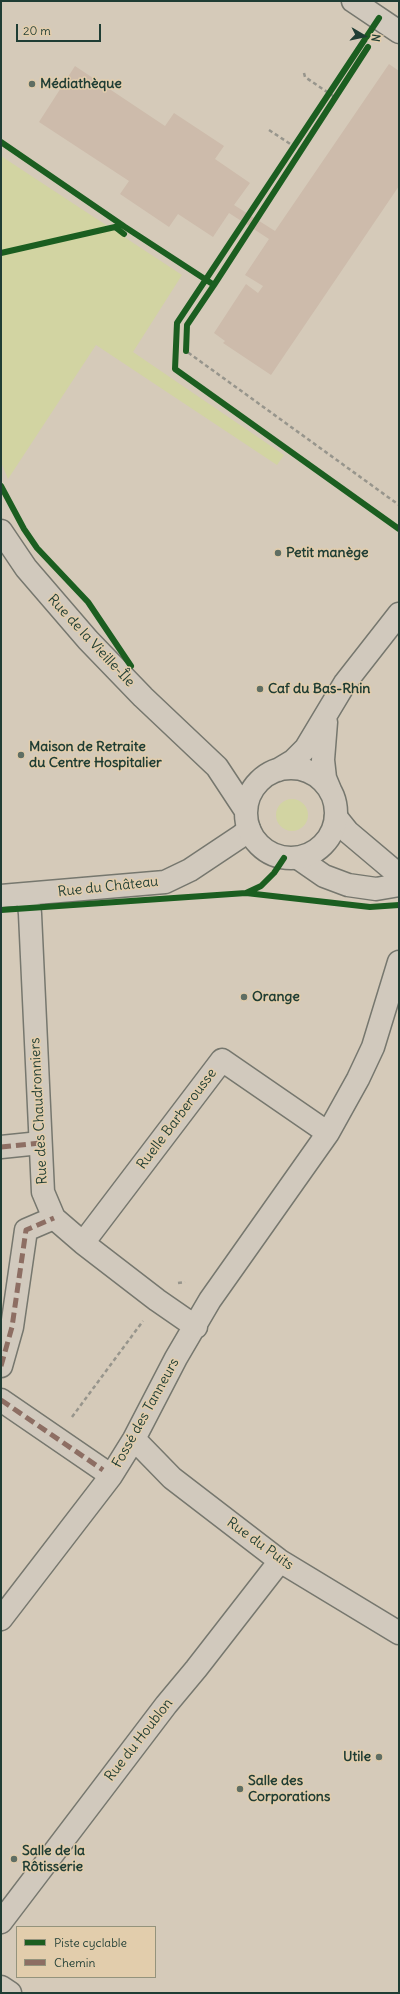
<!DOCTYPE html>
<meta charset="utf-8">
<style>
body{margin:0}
#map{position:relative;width:400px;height:1994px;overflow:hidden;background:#d5cab9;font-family:Delius,sans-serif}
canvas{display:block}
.frame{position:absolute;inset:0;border:2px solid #1f3d34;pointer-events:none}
.legend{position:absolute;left:16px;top:1926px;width:140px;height:52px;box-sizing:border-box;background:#e2cdac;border:1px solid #94937c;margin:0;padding:5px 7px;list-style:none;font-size:12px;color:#1f3d34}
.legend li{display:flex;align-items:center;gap:8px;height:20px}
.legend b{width:20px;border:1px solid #94937c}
.north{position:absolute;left:344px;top:16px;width:40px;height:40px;-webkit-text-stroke:3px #e2cdac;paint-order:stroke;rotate:99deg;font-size:11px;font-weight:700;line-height:16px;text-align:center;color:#1f3d34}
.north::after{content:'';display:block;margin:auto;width:14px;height:18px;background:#1f3d34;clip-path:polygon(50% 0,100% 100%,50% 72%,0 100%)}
.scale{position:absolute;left:16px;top:24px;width:85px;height:18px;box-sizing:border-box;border:2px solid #1f3d34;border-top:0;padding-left:5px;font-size:12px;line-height:14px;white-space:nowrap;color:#1f3d34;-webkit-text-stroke:3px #e2cdac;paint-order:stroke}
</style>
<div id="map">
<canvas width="400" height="1994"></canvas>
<div class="frame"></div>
<ul class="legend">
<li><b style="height:5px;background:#1b5e20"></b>Piste cyclable</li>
<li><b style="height:5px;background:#8d6e63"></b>Chemin</li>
</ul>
<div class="north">N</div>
<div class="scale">20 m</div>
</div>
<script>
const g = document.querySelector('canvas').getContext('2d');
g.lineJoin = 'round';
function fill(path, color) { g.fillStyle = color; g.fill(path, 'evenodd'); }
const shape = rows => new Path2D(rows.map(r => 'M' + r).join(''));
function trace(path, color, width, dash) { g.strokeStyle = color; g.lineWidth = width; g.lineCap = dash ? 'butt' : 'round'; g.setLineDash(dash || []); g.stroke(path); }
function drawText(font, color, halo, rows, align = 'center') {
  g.font = font + ' Delius,sans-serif'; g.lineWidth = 3; g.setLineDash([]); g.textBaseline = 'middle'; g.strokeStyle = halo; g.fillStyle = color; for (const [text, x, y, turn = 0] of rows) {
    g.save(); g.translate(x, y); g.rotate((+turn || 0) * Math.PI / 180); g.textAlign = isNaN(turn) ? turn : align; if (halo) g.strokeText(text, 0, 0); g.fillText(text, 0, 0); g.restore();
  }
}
const built = shape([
 [389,64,399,71,399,186,271,375,223,343,225,341,214,333,246,284,258,293,263,286,245,275,269,239,229,213,213,237,178,214,169,227,120,194,129,181,39,122,75,66,165,126,174,113,224,146,215,159,250,183,234,205,275,231]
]);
const green = shape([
 [1,156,182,275,133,352,284,455,277,465,96,345,8,479,1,462],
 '276 815a16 16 0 1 1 32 0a16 16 0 1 1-32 0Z'
]);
const path = shape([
 [304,73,305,77,336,98],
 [269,130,301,151],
 [1,142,125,227,214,285,368,47],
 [214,285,187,325,186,351,399,505],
 [178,1283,185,1282],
 [72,1417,143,1321]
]);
const pedestrian = shape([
 [1,1147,40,1143],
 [1,1366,12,1327,26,1230,54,1218],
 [1,1400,103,1470]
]);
const minor = shape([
 [353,1,399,32],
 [336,817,348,832,399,875],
 [298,858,324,876,348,885,376,889,399,885],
 [28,895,30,914,43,1192,54,1218,83,1243,157,1300,196,1327],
 [1,896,165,882,190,870,241,836,249,829],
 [83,1243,222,1060,328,1133],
 [134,1439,172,1478,280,1561,399,1633],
 [1,1619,111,1476,134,1439,176,1358,210,1300,328,1133,358,1079,373,1047,399,962],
 [1,1922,166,1705,196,1669,280,1561]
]);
const tertiary = shape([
 [1,531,26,568,88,640,143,697,217,767,246,811],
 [326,722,323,760,325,778,330,790],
 '246 813a45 45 0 1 1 90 0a45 45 0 1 1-90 0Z',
 [278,770,293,761,306,748,345,683,399,614],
 [1,1987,10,1993]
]);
const quiet = shape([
 [1,1147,40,1143],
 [1,1366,12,1327,26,1230,54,1218],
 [1,1400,103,1470]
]);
const cycleway = shape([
 [379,18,177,323,175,369,399,529],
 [1,142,125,227,214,285,368,47],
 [1,253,115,227,124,234],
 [186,351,187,325,214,285],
 [1,486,24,529,37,548,88,602,131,666],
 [246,893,370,907,399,905],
 [1,910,246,893,261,886,274,873,284,858]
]);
const markers = [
 [32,84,4,"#5f6e63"],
 [278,553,4,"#5f6e63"],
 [260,689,4,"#5f6e63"],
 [21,755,4,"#5f6e63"],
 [244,997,4,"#5f6e63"],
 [379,1757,4,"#5f6e63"],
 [240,1789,4,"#5f6e63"],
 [14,1859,4,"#5f6e63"]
];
const poiNames = [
 ["Médiathèque",40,84],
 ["Petit manège",286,553],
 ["Caf du Bas-Rhin",268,689],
 ["Maison de Retraite",29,747],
 ["du Centre Hospitalier",29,763],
 ["Orange",252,997],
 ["Utile",371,1757,"right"],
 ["Salle des",248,1781],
 ["Corporations",248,1797],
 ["Salle de la",22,1851],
 ["Rôtisserie",22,1867]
];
const streetNames = [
 ["Rue de la Vieille-Île",91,641,47],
 ["Rue du Château",108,887,-6],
 ["Rue des Chaudronniers",39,1111,-93],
 ["Ruelle Barberousse",177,1119,-53],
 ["Fossé des Tanneurs",146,1413,-61],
 ["Rue du Puits",260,1544,36],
 ["Rue du Houblon",139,1740,-52]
];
fill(built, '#cdbbab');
fill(green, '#d2d4a2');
trace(pedestrian, '#76776e', 25);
trace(minor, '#76776e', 25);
trace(tertiary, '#76776e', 25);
trace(path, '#97958c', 2.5, [4, 3]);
trace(pedestrian, '#d1c9bd', 22);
trace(minor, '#d1c9bd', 22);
trace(tertiary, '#d1c9bd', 22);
trace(quiet, '#8d6e63', 5, [10, 5]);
trace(cycleway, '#1b5e20', 6);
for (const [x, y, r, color] of markers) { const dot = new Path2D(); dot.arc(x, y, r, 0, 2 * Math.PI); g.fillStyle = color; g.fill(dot); trace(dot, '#e2cdac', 1.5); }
drawText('bold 14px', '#1f3d34', '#e2cdac', poiNames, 'left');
drawText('14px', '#1f3d34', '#e2cdac', streetNames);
</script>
